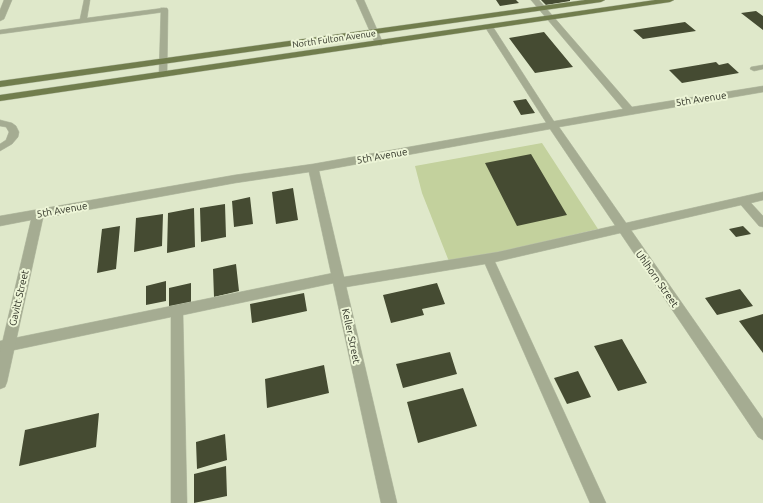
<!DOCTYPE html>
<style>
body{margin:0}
canvas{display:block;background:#dfe8ca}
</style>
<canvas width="763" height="503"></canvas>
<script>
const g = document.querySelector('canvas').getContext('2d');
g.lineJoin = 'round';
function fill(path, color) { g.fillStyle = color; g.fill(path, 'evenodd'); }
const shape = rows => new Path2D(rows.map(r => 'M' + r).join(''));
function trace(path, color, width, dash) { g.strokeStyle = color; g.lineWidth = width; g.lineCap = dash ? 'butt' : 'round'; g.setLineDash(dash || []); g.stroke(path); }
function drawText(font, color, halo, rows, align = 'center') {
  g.font = font + ' Ubuntu,sans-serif'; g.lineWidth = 4; g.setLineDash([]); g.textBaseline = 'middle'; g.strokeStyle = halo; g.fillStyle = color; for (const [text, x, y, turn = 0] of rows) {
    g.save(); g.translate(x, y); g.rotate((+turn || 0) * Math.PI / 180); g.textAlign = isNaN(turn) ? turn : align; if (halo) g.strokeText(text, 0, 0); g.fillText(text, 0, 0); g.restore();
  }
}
const green = shape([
 [542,143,598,229,450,264,422,193,415,166]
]);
const building = shape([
 [496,0,516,0,519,3,500,6],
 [541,0,570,0,570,1,546,5],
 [756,11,763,16,763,30,741,13],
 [685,22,696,31,643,39,633,30],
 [544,32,573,67,535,73,509,38],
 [716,62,719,65,728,63,739,73,682,83,669,70],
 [526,99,535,113,521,115,513,101],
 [531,154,567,215,517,226,485,163],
 [293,188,298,220,276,224,272,192],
 [250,197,253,224,234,227,232,201],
 [225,204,226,237,201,242,200,208],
 [194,208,195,247,167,253,168,213],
 [163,214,162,246,134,252,136,218],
 [120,226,116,269,97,273,102,229],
 [743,226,751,234,736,237,729,229],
 [236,264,239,291,214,297,213,269],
 [166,281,166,301,146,305,146,286],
 [191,283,191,304,169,309,169,288],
 [437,283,445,304,422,309,424,315,391,323,383,295],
 [740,289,753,306,717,315,705,298],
 [304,293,307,311,252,323,250,304],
 [763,314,763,353,739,321],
 [622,339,647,383,618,391,594,346],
 [450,352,457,374,403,388,396,364],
 [324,365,329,393,267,408,265,379],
 [578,371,591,397,567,404,554,378],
 [463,388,477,426,418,443,407,402],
 [99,413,96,447,19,466,25,430],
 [225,434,227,460,197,469,196,442],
 [226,466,227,496,194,503,194,474]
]);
const lane = shape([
 [84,0,90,0,87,18,164,8,168,10,164,12,0,34,0,30,80,19,84,0],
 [486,25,489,25,493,27,555,123,556,125,555,127,549,127,485,27,486,25],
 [763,65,763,69,754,71,750,69,751,67,763,65],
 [0,120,12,123,16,126,19,132,18,137,12,144,0,151,0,144,6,140,9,132,6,127,0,126,0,120],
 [763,192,763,200,751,203,763,216,763,227,759,226,741,205,495,262,606,503,590,503,485,264,340,288,336,287,334,283,183,315,187,503,171,503,171,317,0,353,0,341,338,272,342,273,344,277,498,252,763,192]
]);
const street = shape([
 [4,0,12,0,4,19,0,21,0,10,4,0],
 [356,0,364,0,383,43,382,45,379,45,375,43,356,0],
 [531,0,539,0,632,107,763,86,763,92,559,127,763,419,763,440,758,437,550,129,319,171,397,503,381,503,309,172,235,183,43,218,7,382,5,387,0,389,0,352,31,220,0,226,0,216,235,175,313,164,623,109,531,0],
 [161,8,167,8,168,10,167,74,163,77,159,74,161,8]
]);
const primary = shape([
 [585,0,605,0,601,2,0,87,0,81,585,0],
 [655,0,674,0,670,2,0,101,0,95,655,0]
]);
const farStreetnames = [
 ["North Fulton Avenue",334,39,-8]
];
const streetNames = [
 ["5th Avenue",701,99,-9],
 ["5th Avenue",382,156,-10],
 ["5th Avenue",62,210,-10],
 ["Uhlhorn Street",657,279,55],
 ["Gavitt Street",19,298,-77],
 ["Keller Street",351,336,78]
];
fill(green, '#c3d19d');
fill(building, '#454b32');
trace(lane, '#bbc3a9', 1);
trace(street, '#bbc3a9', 1);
trace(primary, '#bbc3a9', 1);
fill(lane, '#a5ac92');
fill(street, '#a5ac92');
fill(primary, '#717d4d');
drawText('9px', '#2d3024', '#edf5d7', farStreetnames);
drawText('10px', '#2d3024', '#edf5d7', streetNames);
</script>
